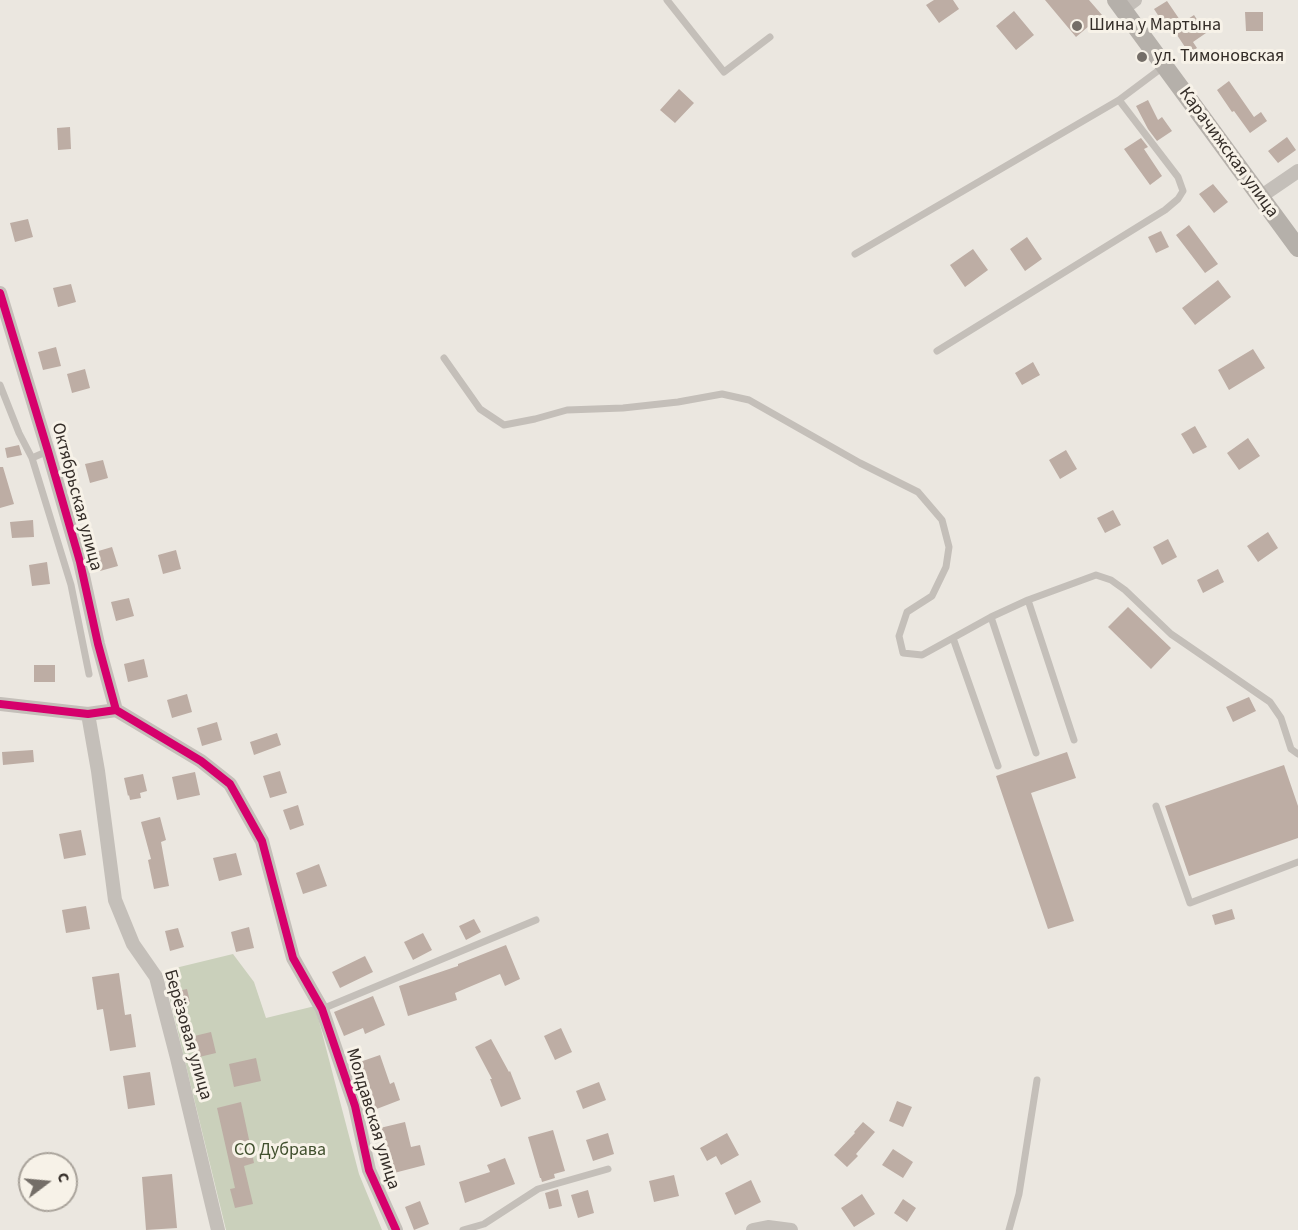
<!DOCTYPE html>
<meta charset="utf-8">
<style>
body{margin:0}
#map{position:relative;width:1298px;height:1230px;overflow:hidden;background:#ebe7e0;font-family:"Source Sans 3",sans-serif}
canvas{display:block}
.north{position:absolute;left:18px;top:1152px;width:60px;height:60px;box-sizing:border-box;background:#f7f2e8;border:2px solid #a9a39b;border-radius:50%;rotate:74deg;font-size:16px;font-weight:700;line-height:24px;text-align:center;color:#342d28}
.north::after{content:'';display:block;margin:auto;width:21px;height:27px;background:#746e68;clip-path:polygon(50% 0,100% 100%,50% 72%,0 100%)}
</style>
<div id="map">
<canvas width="1298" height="1230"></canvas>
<div class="north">С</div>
</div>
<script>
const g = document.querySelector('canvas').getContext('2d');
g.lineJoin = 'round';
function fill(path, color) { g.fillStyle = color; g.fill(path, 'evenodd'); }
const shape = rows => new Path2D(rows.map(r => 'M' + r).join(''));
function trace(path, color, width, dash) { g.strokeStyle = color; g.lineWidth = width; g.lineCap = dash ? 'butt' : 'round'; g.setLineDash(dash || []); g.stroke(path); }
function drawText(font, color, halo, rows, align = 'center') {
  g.font = font + ' "Source Sans 3",sans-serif'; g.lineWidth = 6; g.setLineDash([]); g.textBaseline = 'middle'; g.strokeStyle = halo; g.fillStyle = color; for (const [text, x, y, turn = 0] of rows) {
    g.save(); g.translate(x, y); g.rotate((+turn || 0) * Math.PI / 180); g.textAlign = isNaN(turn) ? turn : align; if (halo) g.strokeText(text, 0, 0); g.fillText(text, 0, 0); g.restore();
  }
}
const green = shape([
 [233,954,254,982,266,1018,315,1006,359,1174,382,1230,226,1230,163,971]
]);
const building = shape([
 [934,0,953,0,959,9,939,23,926,5],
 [1045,0,1089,0,1102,15,1076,37],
 [1167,1,1182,23,1194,15,1206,33,1193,42,1197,48,1189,53,1167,20,1163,23,1154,9],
 [1014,11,1034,35,1016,50,996,26],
 [1245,12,1263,12,1263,31,1246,31],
 [1229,81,1254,117,1261,112,1267,121,1250,133,1234,111,1232,112,1217,90],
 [679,89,694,103,675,123,660,110],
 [1148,100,1158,120,1162,117,1172,131,1157,141,1148,129,1136,106],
 [70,127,71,149,58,150,57,128],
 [1287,137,1296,150,1278,163,1268,151],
 [1141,138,1148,147,1144,149,1162,176,1150,185,1124,149],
 [1213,184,1228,202,1214,213,1199,194],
 [28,219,33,237,15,242,10,223],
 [1189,225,1218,264,1205,273,1176,235],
 [1161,231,1169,247,1156,253,1148,237],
 [1027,237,1042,259,1025,271,1010,249],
 [973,249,988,270,965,287,950,265],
 [1218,280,1231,297,1195,325,1182,308],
 [71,284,76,302,58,307,53,288],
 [56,347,61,366,43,370,38,352],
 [1253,349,1265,368,1229,390,1218,370],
 [1033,362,1040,375,1022,385,1015,373],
 [85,369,90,388,72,393,67,374],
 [1195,426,1207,447,1193,454,1181,434],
 [1248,438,1260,456,1239,470,1227,453],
 [19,445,22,455,7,458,5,448],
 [1066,450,1077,469,1060,479,1049,460],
 [103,460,108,478,90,483,85,464],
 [0,467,3,467,14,504,0,508],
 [1113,510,1121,525,1105,533,1097,518],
 [33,520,34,537,12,538,10,522],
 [1268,532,1278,548,1258,562,1247,546],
 [1168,539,1177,557,1162,565,1153,547],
 [112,547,118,566,100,571,95,552],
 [176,550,181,569,163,574,158,555],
 [47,562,50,584,32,586,29,565],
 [1218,569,1224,582,1203,593,1197,580],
 [129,598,134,616,116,621,111,602],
 [1128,607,1171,648,1151,669,1108,627],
 [144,659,148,677,128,682,124,664],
 [34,665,55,665,55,682,34,682],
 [187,694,192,712,172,718,167,700],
 [1249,697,1256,711,1233,722,1226,707],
 [217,722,222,740,202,746,197,728],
 [277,733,281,745,254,755,250,742],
 [33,750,34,762,3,765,2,752],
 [1067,752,1076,778,1031,793,1074,921,1048,929,996,776],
 [1284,765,1298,806,1298,838,1189,876,1165,806],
 [280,771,287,793,270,798,263,776],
 [195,772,200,795,177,800,172,777],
 [143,774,147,791,140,793,141,798,130,800,129,795,128,796,124,778],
 [298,805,304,825,290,830,283,810],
 [160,817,166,840,161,842,169,886,154,889,148,860,151,859,141,822],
 [81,830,86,855,64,859,59,834],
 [236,853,242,875,219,881,213,858],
 [319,864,327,886,303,894,296,873],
 [86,906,90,929,66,933,62,910],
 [1232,909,1235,919,1215,925,1212,915],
 [474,919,481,932,466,940,459,926],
 [249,927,254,948,236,952,231,932],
 [178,928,184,947,170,951,165,931],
 [423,933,432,950,413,960,404,942],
 [506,945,520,979,505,986,500,974,455,993,457,1000,408,1016,399,986,458,966,458,964],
 [365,956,373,972,340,988,332,972],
 [119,973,125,1015,131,1014,136,1047,110,1051,103,1009,97,1010,92,977],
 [187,989,190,1002,176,1005,173,992],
 [373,996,385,1025,365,1034,363,1028,344,1036,334,1012],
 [561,1028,572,1052,555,1060,544,1036],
 [211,1032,216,1053,195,1058,190,1037],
 [491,1039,509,1072,510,1071,521,1099,501,1107,490,1079,492,1079,475,1047],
 [380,1055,390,1084,394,1082,400,1100,374,1110,357,1063],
 [256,1058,261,1081,234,1087,229,1064],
 [150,1072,155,1105,128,1109,123,1076],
 [599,1082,606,1100,583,1109,576,1091],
 [897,1101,912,1107,903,1127,889,1121],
 [241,1102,254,1163,244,1166,253,1204,235,1208,230,1189,235,1188,217,1108],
 [405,1122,411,1147,420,1145,425,1165,394,1173,386,1144,384,1144,380,1128],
 [863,1122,875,1132,856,1154,858,1156,847,1167,834,1155,855,1133,854,1132],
 [553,1130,565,1171,554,1174,555,1178,542,1182,541,1178,540,1178,528,1137],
 [608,1133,614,1154,593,1161,586,1140],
 [727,1133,739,1155,721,1165,716,1156,707,1161,700,1148],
 [893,1149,913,1162,903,1178,882,1165],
 [505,1158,515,1184,465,1203,459,1182,490,1172,487,1165],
 [172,1174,177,1228,146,1230,142,1177],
 [674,1175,679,1196,654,1202,649,1181],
 [751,1180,761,1202,735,1215,725,1193],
 [558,1189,562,1206,549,1209,545,1193],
 [588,1190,594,1213,578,1218,571,1195],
 [862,1194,875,1214,854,1227,841,1208],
 [903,1199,916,1208,907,1222,894,1213],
 [420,1201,429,1224,414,1230,405,1207]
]);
const lane = shape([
 [667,0,724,72,770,37],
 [855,254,1119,100,1163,67],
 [937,351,1165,210,1178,199,1183,191,1178,177,1119,100],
 [444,358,480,409,504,425,535,419,567,410,623,408,678,402,722,394,749,400,860,463,918,492,942,520,949,547,946,567,932,596,907,612,899,636,903,653,922,655,991,617,1028,600,1096,575,1111,580,1125,590,1171,634,1270,702,1281,718,1291,749,1298,754],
 [0,385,19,433,32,458,48,451],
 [32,458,71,585,89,674],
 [1028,600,1074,740],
 [991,617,1036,753],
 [953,638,998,766],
 [1156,806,1190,903,1298,862],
 [322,1009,536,920],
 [463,1230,484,1224,538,1189,608,1169],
 [1009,1230,1019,1194,1037,1080]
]);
const street = shape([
 [1123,9,1135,0],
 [1260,197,1298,171],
 [0,293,48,451,80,562,98,644,116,710],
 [0,704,88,714,116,710,201,761,230,784,262,841,293,958,322,1009,355,1106,369,1170,396,1230],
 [88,714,98,771,115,900,133,944,156,977,177,1058,218,1230],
 [753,1230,768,1227,791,1230]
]);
const secondary = shape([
 [1116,0,1298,248]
]);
const cycleway = shape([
 [0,293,48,451,80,562,98,644,116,710],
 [0,704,88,714,116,710,201,761,230,784,262,841,293,958,322,1009,355,1106,369,1170,396,1230]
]);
const markers = [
 [1077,26,6,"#746e68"],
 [1142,57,6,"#746e68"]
];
const poiNames = [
 ["Шина у Мартына",1089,26],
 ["ул. Тимоновская",1154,57]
];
const streetNames = [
 ["Карачижская улица",1228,153,54],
 ["Октябрьская улица",76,497,75],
 ["Берёзовая улица",187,1035,74],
 ["Молдавская улица",372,1119,73]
];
const parkNames = [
 ["СО Дубрава",280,1151]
];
fill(green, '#cad0bb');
fill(building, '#bdada4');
trace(lane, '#c4bfb9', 7);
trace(street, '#c4bfb9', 14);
trace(secondary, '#b5b0aa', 18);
trace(cycleway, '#d6006c', 8);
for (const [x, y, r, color] of markers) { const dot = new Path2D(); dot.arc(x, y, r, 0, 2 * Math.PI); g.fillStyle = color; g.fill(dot); trace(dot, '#f7f2e8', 2); }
drawText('18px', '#342d28', '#f7f2e8', poiNames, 'left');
drawText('18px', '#342d28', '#f7f2e8', streetNames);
drawText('18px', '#41502e', '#f7f2e8', parkNames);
</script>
